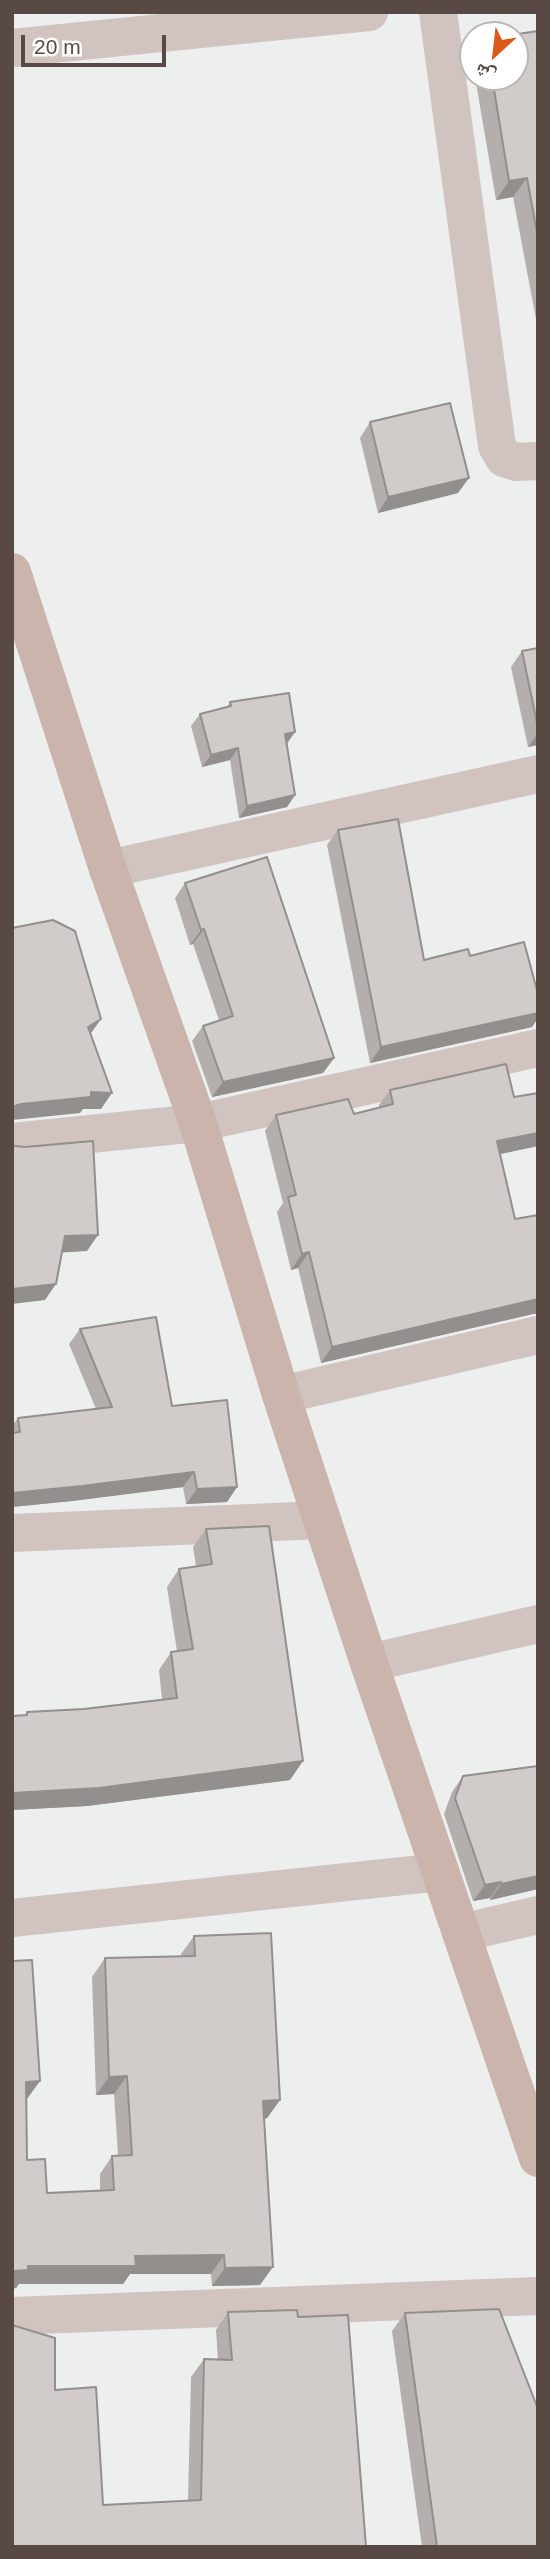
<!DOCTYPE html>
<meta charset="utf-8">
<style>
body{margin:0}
#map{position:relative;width:550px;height:2559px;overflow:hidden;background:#ecefee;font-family:Helvetica,"Noto Naskh Arabic",sans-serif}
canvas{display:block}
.frame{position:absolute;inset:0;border:14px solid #594945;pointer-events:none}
.north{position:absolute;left:459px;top:21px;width:70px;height:70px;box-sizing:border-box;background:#fff;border:2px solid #bdb6b5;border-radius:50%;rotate:207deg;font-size:19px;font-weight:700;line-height:28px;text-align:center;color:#594945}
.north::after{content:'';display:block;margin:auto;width:24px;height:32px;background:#da591b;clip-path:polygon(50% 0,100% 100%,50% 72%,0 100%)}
.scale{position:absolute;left:21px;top:35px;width:145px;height:32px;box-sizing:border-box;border:4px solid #594945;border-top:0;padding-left:9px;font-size:21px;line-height:24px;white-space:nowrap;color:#594945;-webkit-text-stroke:5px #fff;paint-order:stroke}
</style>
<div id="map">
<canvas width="550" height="2559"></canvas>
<div class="frame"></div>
<div class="north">ش</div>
<div class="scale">20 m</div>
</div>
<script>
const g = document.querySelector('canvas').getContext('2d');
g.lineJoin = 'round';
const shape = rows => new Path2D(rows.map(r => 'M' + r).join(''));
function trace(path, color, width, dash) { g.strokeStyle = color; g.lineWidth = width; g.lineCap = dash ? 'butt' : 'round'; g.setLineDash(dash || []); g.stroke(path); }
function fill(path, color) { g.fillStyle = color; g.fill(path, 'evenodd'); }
const minor = shape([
 [438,12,497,446,504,458,517,462,538,461],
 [12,48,369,12],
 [108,869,538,774],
 [12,1142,198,1123,538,1048],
 [281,1395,538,1335],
 [12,1533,322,1520],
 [369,1663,538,1624],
 [12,1918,440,1872],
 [461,1933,538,1915],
 [12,2316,538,2296]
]);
const primary = shape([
 [12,572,108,869,198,1123,281,1395,369,1663,538,2158]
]);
const wall = shape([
 [538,31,538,330,513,197,496,200,475,77,515,77],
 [370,422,458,493,378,513,360,438],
 [538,648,538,745,528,747,511,667,522,651],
 [230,702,295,732,287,744,295,795,287,807,239,818,230,760,202,767,191,726,200,714,227,707],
 [338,830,424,960,470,956,538,994,538,1018,532,1027,370,1063,327,845],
 [185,883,334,1058,323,1073,212,1097,192,1041,203,1026,219,1020,193,944,190,945,175,898],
 [390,1090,514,1097,538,1093,538,1146,500,1154,515,1219,538,1215,538,1314,533,1314,321,1363,298,1268,291,1270,277,1212,283,1203,265,1131,276,1115,354,1114,379,1108,379,1105],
 [80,1329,172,1406,237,1487,227,1502,186,1504,183,1487,72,1501,12,1507,12,1426,18,1418,96,1409,69,1344],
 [206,1529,290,1780,87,1806,12,1810,12,1716,25,1715,27,1712,84,1709,162,1699,159,1670,171,1652,177,1651,167,1587,179,1569,196,1566,193,1547],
 [538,1766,538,1889,490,1900,490,1898,473,1901,444,1814,452,1792,463,1776],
 [194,1936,280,2100,267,2118,264,2119,260,2285,212,2286,211,2274,130,2274,123,2284,19,2284,16,2288,12,1961,27,2099,26,2099,27,2160,47,2193,100,2191,100,2174,112,2156,118,2155,114,2094,96,2095,92,1977,105,1958,181,1956,181,1954],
 [228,2312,298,2317,366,2547,12,2547,55,2390,103,2505,188,2501,191,2377,204,2359,218,2360,216,2330],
 [405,2313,538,2547,422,2547,392,2331]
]);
const shadedWall = shape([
 [527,178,513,197,496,200,509,181],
 [469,478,458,493,378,513,388,497],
 [295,732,286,744,285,734],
 [538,733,538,745,528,747],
 [238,748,230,760,202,767,211,755],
 [295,795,287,807,239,818,247,806],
 [204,929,193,944,190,945,201,930],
 [538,1013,538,1018,532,1027,370,1063,381,1047],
 [101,1019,89,1036,88,1027],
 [334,1058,323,1073,212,1097,223,1082],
 [91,1092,112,1093,101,1109,83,1109,80,1113,12,1120,12,1107,21,1104],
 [538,1133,538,1146,486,1157,497,1141],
 [98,1235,87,1251,54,1253,65,1236],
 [309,1252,298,1268,291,1270,302,1254],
 [56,1284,45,1300,12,1304,12,1289],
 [538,1299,538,1314,533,1314,321,1363,332,1347],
 [194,1472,183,1487,72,1501,12,1507,12,1493],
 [237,1487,227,1502,186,1504,197,1489],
 [303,1761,290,1780,87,1806,12,1810,12,1793],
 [538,1876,538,1889,490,1900,501,1884],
 [501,1882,490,1898,473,1901,485,1885],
 [127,2076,114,2094,96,2095,109,2077],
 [40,2081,27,2099,13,2100,26,2082],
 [280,2100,267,2118,250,2119,263,2101],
 [224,2255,211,2274,130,2274,123,2284,19,2284,16,2288,12,2289,12,2271,28,2266,135,2256],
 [273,2267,260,2285,212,2286,225,2268]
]);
const building = shape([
 [538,31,538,238,527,178,509,181,492,77,515,77,515,35,511,35,538,31],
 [450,403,469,478,388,497,370,422,450,403],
 [538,648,538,728,522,651,538,648],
 [289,693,295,732,285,734,295,795,247,806,238,748,211,755,200,714,231,706,230,702,289,693],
 [398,819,424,960,468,949,470,956,524,942,538,994,538,1013,381,1047,338,830,398,819],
 [267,857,334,1058,223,1082,203,1026,233,1016,204,929,201,930,185,883,267,857],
 [53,920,75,931,101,1019,88,1027,112,1093,91,1092,91,1097,21,1104,12,1107,12,928,53,920],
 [506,1064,514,1097,538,1093,538,1133,497,1141,515,1219,538,1215,538,1299,332,1347,309,1252,302,1254,288,1197,296,1195,276,1115,348,1099,354,1114,393,1104,390,1090,506,1064],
 [93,1141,98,1235,65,1236,56,1284,12,1289,12,1144,15,1146,25,1147,93,1141],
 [156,1317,172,1406,227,1400,237,1487,197,1489,194,1472,82,1486,12,1493,12,1433,20,1432,18,1418,112,1407,80,1329,156,1317],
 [269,1526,303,1761,99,1788,12,1793,12,1716,27,1715,27,1712,84,1709,177,1698,171,1652,193,1649,179,1569,212,1564,206,1529,269,1526],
 [538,1766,538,1876,501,1884,501,1882,485,1885,455,1798,463,1776,538,1766],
 [271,1933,280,2100,263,2101,273,2267,225,2268,224,2255,135,2256,136,2266,28,2266,28,2270,12,2271,12,1961,32,1960,40,2081,26,2082,27,2160,45,2159,47,2193,114,2190,112,2156,132,2155,127,2076,109,2077,105,1958,195,1956,194,1936,271,1933],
 [499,2309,538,2409,538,2547,437,2547,405,2313,499,2309],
 [297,2310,298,2317,348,2315,366,2547,12,2547,12,2325,55,2338,55,2390,96,2387,103,2505,201,2500,204,2359,232,2360,228,2312,297,2310]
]);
trace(minor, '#d1c3bf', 38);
trace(primary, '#cbb4ab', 38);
fill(wall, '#b4afad');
fill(shadedWall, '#928f8d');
fill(building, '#d1ccc9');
trace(building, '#928f8d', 2);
</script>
